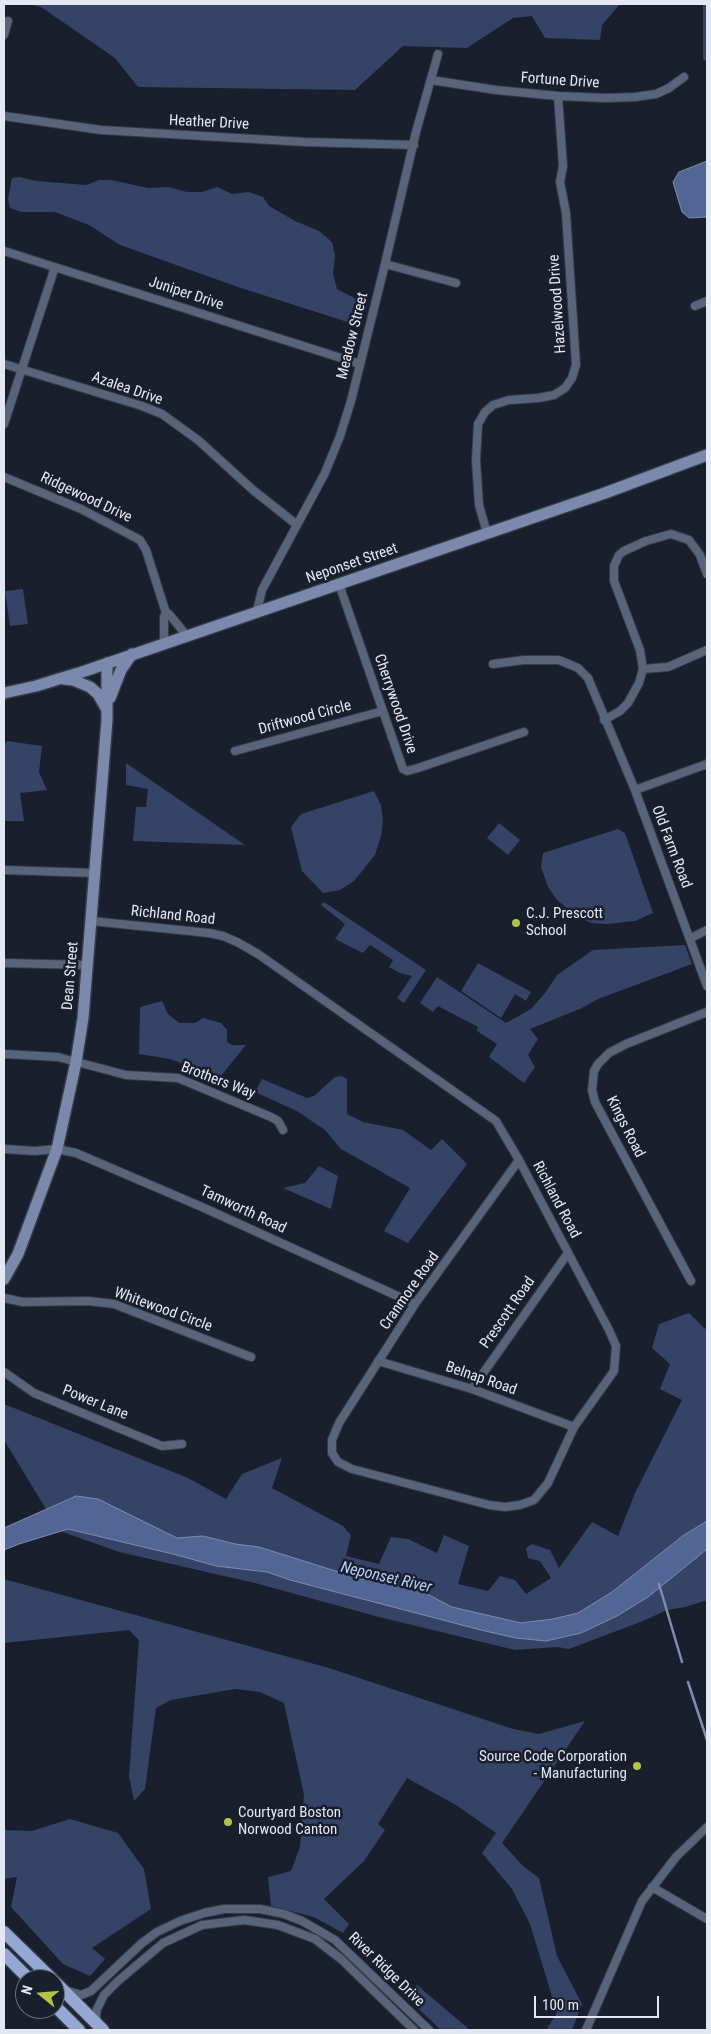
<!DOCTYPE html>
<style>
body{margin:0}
#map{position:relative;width:711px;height:2034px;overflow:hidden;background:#191f2d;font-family:"Roboto Condensed",sans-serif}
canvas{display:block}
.frame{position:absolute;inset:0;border:5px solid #e4e8f2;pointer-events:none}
.north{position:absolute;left:15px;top:1969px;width:50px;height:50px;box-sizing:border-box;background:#191f2d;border:1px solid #6a6f7c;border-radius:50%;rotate:287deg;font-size:14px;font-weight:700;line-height:20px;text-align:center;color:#e4e8f2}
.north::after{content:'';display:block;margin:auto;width:18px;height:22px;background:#b3c24b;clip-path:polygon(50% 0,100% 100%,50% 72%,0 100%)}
.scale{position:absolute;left:534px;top:1996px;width:125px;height:22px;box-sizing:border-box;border:2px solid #e4e8f2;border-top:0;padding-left:6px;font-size:15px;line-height:18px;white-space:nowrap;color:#e4e8f2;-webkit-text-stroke:4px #191f2d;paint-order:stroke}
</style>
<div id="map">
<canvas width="711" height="2034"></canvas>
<div class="frame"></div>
<div class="north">N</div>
<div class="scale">100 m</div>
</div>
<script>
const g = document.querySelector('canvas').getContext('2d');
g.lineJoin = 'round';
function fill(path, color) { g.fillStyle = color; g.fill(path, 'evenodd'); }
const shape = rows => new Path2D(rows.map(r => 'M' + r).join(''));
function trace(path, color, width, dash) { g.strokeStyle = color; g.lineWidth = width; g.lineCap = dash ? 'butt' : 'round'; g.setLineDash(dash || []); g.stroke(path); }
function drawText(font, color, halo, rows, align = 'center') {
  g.font = font + ' "Roboto Condensed",sans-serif'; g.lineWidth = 5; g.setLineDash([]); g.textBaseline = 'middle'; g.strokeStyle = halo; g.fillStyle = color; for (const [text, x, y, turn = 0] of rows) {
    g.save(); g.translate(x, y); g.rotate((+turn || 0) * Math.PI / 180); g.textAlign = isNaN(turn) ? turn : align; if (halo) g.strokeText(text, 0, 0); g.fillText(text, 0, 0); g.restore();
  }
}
const green = shape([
 [29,4,620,4,602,25,600,40,545,38,532,16,513,18,467,48,403,46,355,90,138,87,115,58,41,7],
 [703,4,707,4,707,62,703,59],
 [20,177,36,181,86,185,99,180,111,180,148,188,168,187,187,192,202,192,217,187,232,194,249,192,263,197,269,206,295,221,319,231,332,242,335,255,333,274,337,289,366,304,360,326,238,287,120,245,89,225,55,212,21,212,10,208,8,199,12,178],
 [23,589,28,624,10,626,5,591],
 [7,741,42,746,39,772,47,790,20,793,24,821,4,821,4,744],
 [126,763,245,845,133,841,136,807,146,807,148,789,126,785],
 [374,791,381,805,383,821,381,836,375,855,354,881,340,890,323,893,302,871,291,827,301,814],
 [499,823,520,840,508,855,487,838],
 [618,829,625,833,653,913,635,921,608,924,591,923,575,915,557,900,548,887,541,867,543,853],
 [324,902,426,970,404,1003,397,998,412,976,400,973,389,967,393,960,370,945,363,953,335,939,345,924,321,905],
 [685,945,692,964,598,999,582,1008,530,1029,538,1039,528,1055,535,1067,524,1083,489,1057,497,1044,477,1031,478,1027,438,1006,433,1012,420,1003,437,977,506,1023,531,1009,545,993,557,975,593,950],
 [478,963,531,992,526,1001,515,994,501,1018,461,991],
 [162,1001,168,1014,179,1023,195,1023,203,1018,221,1023,227,1030,227,1042,232,1045,246,1045,220,1077,170,1059,139,1054,140,1007],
 [342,1076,347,1079,347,1114,363,1122,403,1130,431,1150,442,1139,467,1164,408,1243,384,1231,410,1188,341,1149,325,1130,297,1111,255,1092,262,1079,307,1098,314,1096,335,1077],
 [319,1166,338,1176,331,1209,283,1188,305,1183],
 [689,1313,705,1329,707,1326,707,1521,684,1535,612,1592,578,1613,553,1619,521,1623,452,1607,425,1593,391,1583,361,1579,259,1547,235,1544,203,1536,177,1538,139,1521,76,1496,46,1509,4,1440,4,1404,188,1478,226,1499,242,1474,282,1458,272,1488,343,1526,351,1535,346,1556,379,1564,391,1537,408,1539,437,1553,444,1535,469,1546,458,1584,488,1591,500,1576,515,1580,526,1594,551,1578,540,1561,528,1558,526,1548,532,1544,550,1550,559,1568,592,1522,618,1536,635,1493,682,1400,660,1389,670,1364,652,1348,659,1324],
 [68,1529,178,1555,216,1566,267,1572,290,1580,517,1638,546,1641,581,1633,617,1616,648,1597,707,1549,707,1600,685,1607,667,1610,643,1621,569,1649,557,1647,515,1650,379,1617,255,1583,119,1552,60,1531],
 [4,1579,329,1668,513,1729,539,1734,585,1721,502,1843,523,1866,539,1878,557,1956,582,2004,572,2030,546,2030,557,2013,530,1924,512,1889,482,1853,496,1833,456,1805,407,1778,378,1824,385,1830,364,1861,324,1899,349,1924,343,1933,314,1917,271,1906,268,1877,291,1871,300,1847,304,1795,284,1703,260,1692,235,1689,171,1700,156,1708,145,1789,134,1801,129,1776,139,1640,129,1630,4,1643],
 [70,1819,118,1833,144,1869,151,1909,92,1948,105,1959,90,1976,63,1964,11,1907,17,1877,4,1879,4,1827,6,1830,32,1831],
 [417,1985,470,2030,441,2030,405,1996]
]);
const water = shape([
 [707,161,707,217,689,218,682,212,673,182,679,172,707,161],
 [76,1496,98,1499,177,1538,203,1536,235,1544,259,1547,361,1579,391,1583,425,1593,452,1607,521,1623,553,1619,578,1613,612,1592,684,1535,707,1521,707,1549,648,1597,617,1616,581,1633,546,1641,516,1638,481,1630,290,1580,267,1572,216,1566,177,1555,68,1529,19,1544,4,1550,4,1528,76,1496]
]);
const stream = shape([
 [659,1584,682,1662],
 [688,1682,707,1740]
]);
const street = shape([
 [4,35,8,21],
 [431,80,496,90,558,96,605,98,635,97,656,94,669,88,684,77],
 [4,116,101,130,305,142,414,145],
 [4,251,360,364],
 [385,264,456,283],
 [695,306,707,301],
 [4,364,142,406,162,414,198,440,253,490,296,524],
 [4,424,55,267],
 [4,477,81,509,140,540,146,550,166,613],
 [487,533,479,505,476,460,478,424,485,412,493,405,509,400,538,398,554,395,565,388,572,378,576,365,566,213,560,182,563,166,558,96],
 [339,584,403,769,407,771,418,768,524,732],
 [257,611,262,590,325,473,340,436,351,401,385,264,416,132,438,54],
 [164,643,164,617,166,613,169,614,187,636],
 [493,664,524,660,559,660,578,668,588,678,635,790,707,986],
 [643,669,668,667,707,650],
 [604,720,620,711,628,703,639,683,643,669,640,650,614,581,614,566,619,555,624,551,646,541,671,534,689,540,700,555,707,574],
 [235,751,383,711],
 [635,790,707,764],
 [4,870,94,873],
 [91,921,209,933,223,936,237,942,258,954,496,1121,519,1160,609,1330,616,1346,614,1371,574,1427,548,1483,534,1500,520,1505,505,1507,489,1505,352,1469,338,1462,332,1453,332,1440,339,1423,415,1304,519,1160],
 [691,938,707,930],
 [4,963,87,965],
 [4,1054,58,1057,126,1075,178,1078,271,1117,278,1121,283,1130],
 [4,1149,35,1151,57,1149,76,1153,202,1207,415,1304],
 [691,1281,595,1102,592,1090,594,1071,598,1064,609,1053,626,1044,707,1012],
 [4,1298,23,1302,88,1301,114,1304,251,1357],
 [378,1361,472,1389,574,1427],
 [4,1372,34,1393,162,1446,182,1444],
 [472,1389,568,1253],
 [652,1887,707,1919],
 [68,1991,81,1995,91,1991,142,1943,157,1932,180,1921,204,1913,224,1909,260,1909,284,1914,302,1921,335,1940,429,2030],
 [97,2022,96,2015,97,2009,104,1995,118,1981,163,1943,202,1925,244,1920,278,1925,315,1939,341,1959,414,2030],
 [586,2030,642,1901,676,1857,707,1827]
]);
const secondary = shape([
 [64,679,73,680,90,687,98,694,106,708],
 [4,693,36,686,85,671,605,493,707,455],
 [110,698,121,670,132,654],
 [4,1279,18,1254,57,1149,76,1062,83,1018,107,720,107,663]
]);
const primary = shape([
 [4,1932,52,1979],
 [4,1954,29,1979],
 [55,1982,103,2030],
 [55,2006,79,2030]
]);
const markers = [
 [516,923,5,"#b3c24b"],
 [637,1766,5,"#b3c24b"],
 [228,1822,5,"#b3c24b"]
];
const streetNames = [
 ["Fortune Drive",560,81,4],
 ["Heather Drive",209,123,3],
 ["Juniper Drive",186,294,18],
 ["Hazelwood Drive",558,304,-94],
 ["Meadow Street",353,336,-76],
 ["Azalea Drive",127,389,19],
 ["Ridgewood Drive",86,498,25],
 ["Neponset Street",352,564,-19],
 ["Cherrywood Drive",395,704,71],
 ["Driftwood Circle",305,718,-15],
 ["Old Farm Road",671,847,69],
 ["Richland Road",173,916,6],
 ["Dean Street",71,976,-85],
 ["Brothers Way",218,1081,21],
 ["Kings Road",625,1127,63],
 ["Richland Road",556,1200,62],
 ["Tamworth Road",243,1210,25],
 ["Cranmore Road",410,1291,-55],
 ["Whitewood Circle",163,1310,20],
 ["Prescott Road",508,1313,-55],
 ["Belnap Road",481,1379,19],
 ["Power Lane",95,1403,22],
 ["River Ridge Drive",386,1970,44]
];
const poiNames = [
 ["C.J. Prescott",526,914],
 ["School",526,931],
 ["Source Code Corporation",627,1757,"right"],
 ["- Manufacturing",627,1774,"right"],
 ["Courtyard Boston",238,1813],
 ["Norwood Canton",238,1830]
];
const waterNames = [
 ["Neponset River",386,1578,13]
];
fill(green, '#354366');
fill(water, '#526695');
trace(water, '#7e8db1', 1);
trace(stream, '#7e8db1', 2.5);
trace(street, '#353b49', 10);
trace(secondary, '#353b49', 14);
trace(primary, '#353b49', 15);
trace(street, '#5a6479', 8);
trace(secondary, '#7b8aac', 11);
trace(primary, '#95a8d4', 12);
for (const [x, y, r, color] of markers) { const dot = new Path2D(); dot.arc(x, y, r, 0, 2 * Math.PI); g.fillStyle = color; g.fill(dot); trace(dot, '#191f2d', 2); }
drawText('15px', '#e4e8f2', '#191f2d', streetNames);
drawText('15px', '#e4e8f2', '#191f2d', poiNames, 'left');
drawText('italic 16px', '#bbcffb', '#191f2d', waterNames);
</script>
